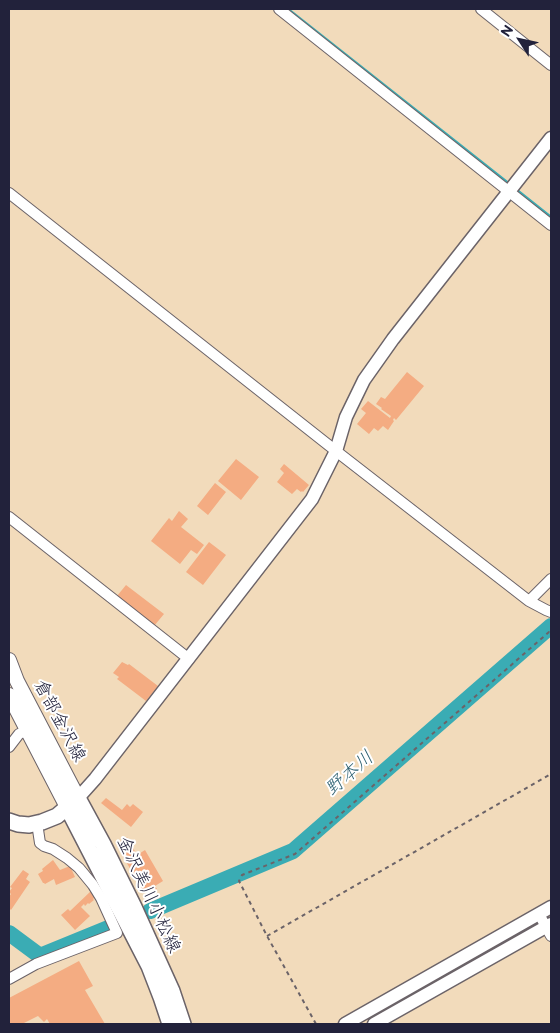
<!DOCTYPE html>
<meta charset="utf-8">
<style>
body{margin:0}
#map{position:relative;width:560px;height:1033px;overflow:hidden;background:#f2dbbb;font-family:"Balsamiq Sans",sans-serif}
canvas{display:block}
.frame{position:absolute;inset:0;border:10px solid #22223b;pointer-events:none}
.north{position:absolute;left:495px;top:15px;width:50px;height:50px;-webkit-text-stroke:4px #fff;paint-order:stroke;rotate:305deg;font-size:14px;font-weight:700;line-height:20px;text-align:center;color:#22223b}
.north::after{content:'';display:block;margin:auto;width:18px;height:22px;background:#22223b;clip-path:polygon(50% 0,100% 100%,50% 72%,0 100%)}
</style>
<div id="map">
<canvas width="560" height="1033"></canvas>
<div class="frame"></div>
<div class="north">N</div>
</div>
<script>
const g = document.querySelector('canvas').getContext('2d');
g.lineJoin = 'round';
const shape = rows => new Path2D(rows.map(r => 'M' + r).join(''));
function trace(path, color, width, dash) { g.strokeStyle = color; g.lineWidth = width; g.lineCap = dash ? 'butt' : 'round'; g.setLineDash(dash || []); g.stroke(path); }
function fill(path, color) { g.fillStyle = color; g.fill(path, 'evenodd'); }
function drawText(font, color, halo, rows, align = 'center') {
  g.font = font + ' "Balsamiq Sans","Klee One",sans-serif'; g.lineWidth = 4; g.setLineDash([]); g.textBaseline = 'middle'; g.strokeStyle = halo; g.fillStyle = color; for (const [text, x, y, turn = 0] of rows) {
    g.save(); g.translate(x, y); g.rotate((+turn || 0) * Math.PI / 180); g.textAlign = isNaN(turn) ? turn : align; if (halo) g.strokeText(text, 0, 0); g.fillText(text, 0, 0); g.restore();
  }
}
const stream = shape([
 [288,9,507,182],
 [517,190,551,217]
]);
const river = shape([
 [150,911,293,851,551,626],
 [9,933,40,956,111,927]
]);
const building = shape([
 [407,372,424,386,396,420,394,418,393,420,394,421,388,430,383,426,378,431,374,428,369,434,357,424,366,413,361,409,368,401,390,418,391,416,381,409,382,408,376,404,381,397,385,399],
 [236,459,259,477,241,500,218,481],
 [284,464,309,485,303,492,302,491,301,492,297,489,292,494,277,482,284,473,280,469],
 [215,483,226,492,208,515,197,506],
 [179,511,188,519,181,527,204,545,197,554,191,550,180,564,151,541,169,518,172,521],
 [209,542,226,555,203,585,186,572],
 [126,585,164,614,154,626,117,596],
 [122,662,128,665,129,664,158,686,146,701,117,679,119,677,113,673],
 [106,798,122,810,127,804,130,807,133,804,143,812,131,827,101,803],
 [127,837,137,855,145,850,163,881,155,886,157,889,152,891,151,889,144,893,116,844],
 [53,860,60,870,70,866,75,877,56,885,54,879,45,884,44,883,43,883,38,874,43,871,42,869],
 [23,870,29,874,26,879,30,882,11,910,9,908,9,897,11,894,9,892,12,888,10,887],
 [91,891,96,896,93,899,94,900,89,904,88,903,85,906,84,904,81,907,90,916,75,930,61,915,68,909,70,911],
 [79,961,93,986,85,990,105,1024,50,1024,47,1019,44,1022,38,1016,22,1024,9,1024,9,998]
]);
const path = shape([
 [267,936,551,774],
 [316,1024,267,936,239,881,242,875,295,854,549,632,551,632]
]);
const minor = shape([
 [279,9,551,225],
 [481,9,551,65],
 [9,193,336,451,529,601,546,610,551,612],
 [9,517,189,659],
 [529,601,551,579],
 [9,747,19,734,27,730],
 [539,914,551,936],
 [9,979,36,964,117,933,101,898,93,885,79,868,67,858,53,849,44,846,40,843,37,823]
]);
const tertiary = shape([
 [78,798,95,779,312,499,336,451,346,417,364,380,393,339,551,138],
 [345,1024,551,907],
 [374,1024,551,924]
]);
const secondary = shape([
 [9,660,17,681,78,798],
 [9,695,67,807]
]);
const primary = shape([
 [67,807,149,966,161,997,170,1024],
 [9,821,18,824,29,825,42,822,57,816,78,798,103,844,134,907,172,991,183,1024]
]);
const streetNames = [
 ["倉部金沢線",59,721,62],
 ["金沢美川小松線",148,895,65]
];
const waterNames = [
 ["野本川",350,774,-41]
];
trace(stream, '#3aacb4', 2.5);
trace(river, '#3aacb4', 16);
fill(building, '#f4ac82');
trace(minor, '#6b6368', 12);
trace(tertiary, '#6b6368', 15);
trace(secondary, '#6b6368', 16);
trace(primary, '#6b6368', 18);
trace(path, '#6b6368', 2, [4, 4]);
trace(minor, '#fff', 10);
trace(tertiary, '#fff', 12);
trace(secondary, '#fff', 14);
trace(primary, '#fff', 15);
drawText('18px', '#22223b', '#fff', streetNames);
drawText('italic 19px', '#2d6071', '#fff', waterNames);
</script>
